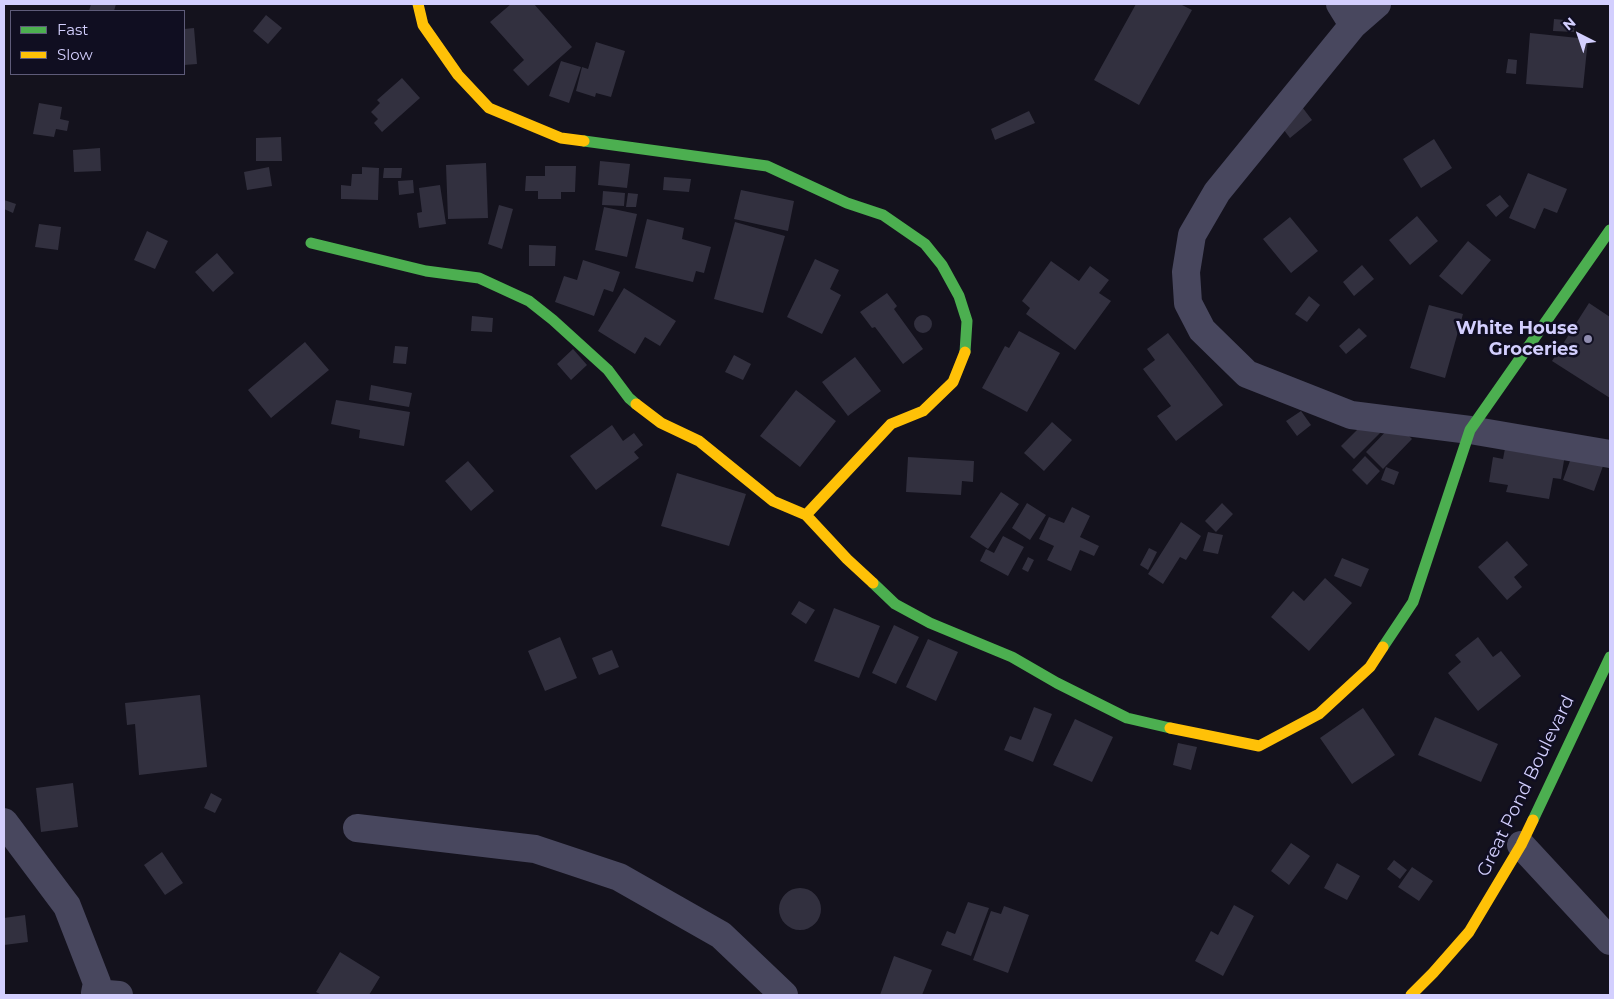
<!DOCTYPE html>
<style>
body{margin:0}
#map{position:relative;width:1614px;height:999px;overflow:hidden;background:#14121d;font-family:Montserrat,sans-serif}
canvas{display:block}
.frame{position:absolute;inset:0;border:5px solid #d3cffe;pointer-events:none}
.legend{position:absolute;left:10px;top:10px;width:175px;height:65px;box-sizing:border-box;background:#100e21;border:1px solid #5e5b79;margin:0;padding:6px 9px;list-style:none;font-size:15px;color:#d3cffe}
.legend li{display:flex;align-items:center;gap:10px;height:25px}
.legend b{width:25px;border:1px solid #5e5b79}
.north{position:absolute;left:1554px;top:10px;width:50px;height:50px;-webkit-text-stroke:4px #100e21;paint-order:stroke;rotate:319deg;font-size:14px;font-weight:700;line-height:20px;text-align:center;color:#d3cffe}
.north::after{content:'';display:block;margin:auto;width:18px;height:22px;background:#d3cffe;clip-path:polygon(50% 0,100% 100%,50% 72%,0 100%)}
</style>
<div id="map">
<canvas width="1614" height="999"></canvas>
<div class="frame"></div>
<ul class="legend">
<li><b style="height:6px;background:#4caf50"></b>Fast</li>
<li><b style="height:6px;background:#ffc107"></b>Slow</li>
</ul>
<div class="north">N</div>
</div>
<script>
const g = document.querySelector('canvas').getContext('2d');
g.lineJoin = 'round';
function fill(path, color) { g.fillStyle = color; g.fill(path, 'evenodd'); }
const shape = rows => new Path2D(rows.map(r => 'M' + r).join(''));
function trace(path, color, width, dash) { g.strokeStyle = color; g.lineWidth = width; g.lineCap = dash ? 'butt' : 'round'; g.setLineDash(dash || []); g.stroke(path); }
function drawText(font, color, halo, rows, align = 'center') {
  g.font = font + ' Montserrat,sans-serif'; g.lineWidth = 5; g.setLineDash([]); g.textBaseline = 'middle'; g.strokeStyle = halo; g.fillStyle = color; for (const [text, x, y, turn = 0] of rows) {
    g.save(); g.translate(x, y); g.rotate((+turn || 0) * Math.PI / 180); g.textAlign = isNaN(turn) ? turn : align; if (halo) g.strokeText(text, 0, 0); g.fillText(text, 0, 0); g.restore();
  }
}
const building = shape([
 [91,4,116,4,114,11,89,11],
 [511,4,534,4,572,47,528,86,513,70,524,60,490,22],
 [1136,4,1180,4,1192,10,1139,105,1094,80],
 [266,15,282,28,268,44,253,31],
 [1554,19,1575,21,1574,32,1553,31],
 [194,28,197,64,184,65,184,29],
 [1530,33,1588,39,1583,88,1526,84],
 [596,42,625,51,611,97,596,93,595,97,576,91,582,67,588,69],
 [1508,59,1517,60,1516,74,1506,73],
 [561,61,581,67,569,103,549,96],
 [402,78,420,98,382,132,374,123,378,119,371,112,380,103,377,100],
 [39,103,62,107,60,119,69,121,67,131,56,129,54,137,33,134],
 [1299,103,1312,120,1290,138,1277,121],
 [1029,111,1035,123,995,140,991,129],
 [281,137,282,161,256,161,256,138],
 [1434,139,1452,168,1421,188,1403,159],
 [100,148,101,171,74,172,73,150],
 [600,161,630,164,627,188,598,185],
 [486,163,488,218,448,219,446,165],
 [545,166,576,166,575,192,561,192,561,199,538,199,538,191,525,191,526,176,545,176],
 [269,167,272,186,247,190,244,172],
 [362,167,379,168,378,200,341,199,341,185,351,186,352,174,362,174],
 [384,168,402,168,401,178,383,178],
 [1528,173,1567,189,1557,213,1544,208,1535,229,1509,218],
 [664,177,691,179,689,192,663,190],
 [413,180,414,193,399,195,398,181],
 [440,185,446,224,419,228,417,213,422,212,419,188],
 [741,190,794,201,788,231,734,219],
 [603,191,625,193,624,206,602,205],
 [628,193,638,194,636,207,626,207],
 [1500,195,1509,206,1496,217,1486,205],
 [4,200,16,204,13,213,4,209],
 [499,205,513,209,502,249,488,244],
 [604,207,637,214,627,257,595,250],
 [1417,216,1438,241,1410,265,1389,240],
 [1290,217,1318,251,1291,273,1263,239],
 [647,219,684,228,682,239,711,247,704,273,696,271,693,282,635,268],
 [735,222,785,236,763,313,714,299],
 [39,224,61,227,58,250,35,247],
 [147,231,168,241,155,269,134,260],
 [1468,241,1491,260,1462,295,1439,276],
 [529,245,556,246,555,266,529,266],
 [217,253,234,273,213,292,195,272],
 [815,259,839,270,830,289,841,295,822,334,787,317],
 [583,260,620,272,613,292,604,289,594,316,555,302,564,276,577,280],
 [1051,261,1079,281,1090,266,1109,280,1099,293,1111,301,1075,350,1026,314,1030,308,1022,301],
 [1362,265,1374,279,1354,296,1343,282],
 [624,288,676,321,660,346,645,337,635,354,598,331],
 [887,293,897,306,894,309,923,349,903,364,875,327,872,328,860,312],
 [1309,296,1320,305,1307,322,1295,314],
 [1589,303,1610,317,1610,398,1552,361],
 [1429,305,1463,314,1445,378,1410,368],
 '914 324a9 9 0 1 1 18 0a9 9 0 1 1-18 0Z',
 [472,316,493,318,492,332,471,331],
 [1359,328,1367,336,1346,354,1339,346],
 [1019,331,1060,353,1027,412,982,388,1005,346,1009,348],
 [1168,333,1223,405,1176,441,1157,416,1171,406,1143,369,1155,360,1147,349],
 [305,342,329,370,271,418,248,390],
 [395,346,408,347,406,364,393,363],
 [573,349,587,365,571,380,557,364],
 [734,355,751,364,743,380,725,372],
 [855,357,881,391,848,416,822,382],
 [371,385,412,393,409,407,369,400],
 [796,390,836,421,800,467,760,436],
 [336,400,410,412,404,446,359,438,360,430,331,424],
 [1301,411,1311,425,1297,436,1286,421],
 [1374,413,1387,426,1354,459,1341,446],
 [1052,422,1072,440,1044,471,1024,453],
 [1395,422,1412,439,1383,469,1366,452],
 [612,425,623,441,634,433,643,445,634,452,639,458,596,490,570,456],
 [1507,438,1566,448,1561,479,1553,478,1549,499,1506,492,1508,485,1489,482,1493,457,1503,459],
 [1574,450,1607,455,1594,491,1563,480],
 [1365,456,1380,471,1367,485,1352,470],
 [908,457,974,461,973,482,962,481,961,495,906,492],
 [468,461,494,491,471,511,445,481],
 [1386,467,1399,472,1394,485,1381,480],
 [677,473,746,494,729,546,661,526],
 [1001,492,1019,504,988,549,970,537],
 [1027,503,1046,515,1030,540,1012,528],
 [1222,503,1233,514,1216,532,1205,521],
 [1072,507,1090,516,1080,537,1099,546,1094,556,1080,550,1071,571,1047,560,1054,546,1039,539,1049,517,1064,523],
 [1181,522,1201,536,1186,560,1180,557,1163,584,1148,574],
 [1208,532,1223,535,1218,554,1203,551],
 [1003,536,1024,547,1008,576,980,561,986,549,994,553],
 [1507,541,1528,565,1514,577,1522,587,1507,600,1478,567],
 [1149,548,1157,552,1148,570,1140,565],
 [1028,557,1034,560,1028,572,1022,569],
 [1342,558,1369,569,1361,587,1334,576],
 [1325,578,1352,603,1309,651,1271,617,1293,591,1304,601],
 [799,601,815,610,806,624,791,614],
 [834,608,880,626,859,678,814,661],
 [894,625,919,637,896,684,872,673],
 [560,637,577,678,545,691,528,651],
 [1478,637,1493,657,1501,651,1521,676,1478,711,1448,673,1461,662,1455,655],
 [928,639,958,652,936,701,906,687],
 [612,650,619,667,599,675,592,658],
 [200,695,207,767,139,775,135,724,127,725,125,703],
 [1034,707,1052,714,1033,762,1004,750,1010,736,1021,740],
 [1363,708,1395,755,1352,784,1320,738],
 [1435,717,1498,744,1481,782,1418,755],
 [1075,719,1113,737,1092,782,1053,765],
 [1178,743,1197,747,1191,770,1173,765],
 [73,783,78,827,41,832,36,788],
 [211,793,222,799,215,813,204,808],
 [1291,843,1310,856,1289,885,1271,871],
 [162,852,183,883,165,895,144,865],
 [1394,860,1407,870,1400,879,1387,869],
 [1337,863,1360,876,1347,900,1324,888],
 [1412,867,1433,881,1419,901,1398,887],
 '779 909a21 21 0 1 1 42 0a21 21 0 1 1-42 0Z',
 [968,902,989,908,971,956,941,945,947,931,955,934],
 [1234,905,1254,916,1223,976,1195,961,1211,931,1218,935],
 [1004,906,1029,915,1008,973,973,960,991,911,1001,914],
 [25,915,28,942,4,945,4,918],
 [340,952,380,977,369,995,322,995,316,992],
 [894,956,932,970,922,995,880,995]
]);
const street = shape([
 [1340,4,1353,25],
 [1377,4,1353,25,1217,192,1192,235,1186,272,1188,303,1202,330,1247,374,1351,415,1470,430,1610,454],
 [4,822,67,906,97,983,95,993],
 [357,828,535,849,619,877,721,935,784,995],
 [1521,845,1610,941],
 [95,993,119,995]
]);
const fast = shape([
 [584,141,767,166,847,203,883,215,925,244,942,265,959,296,967,321,965,352],
 [311,243,426,271,479,278,529,301,553,320,608,370,629,398,636,404],
 [873,583,895,604,930,623,1012,657,1057,683,1127,718,1170,728],
 [1383,647,1413,602,1470,430,1610,230],
 [1533,820,1610,657]
]);
const slow = shape([
 [418,4,423,25,458,75,489,108,561,138,584,141],
 [636,404,661,423,699,441,773,501,806,515,847,559,873,583],
 [806,515,891,424,923,411,953,382,965,352],
 [1170,728,1259,746,1319,714,1370,667,1383,647],
 [1411,995,1433,973,1469,932,1521,845,1533,820]
]);
const markers = [
 [1588,339,5,"#908daf"]
];
const poiNames = [
 ["White House",1578,329],
 ["Groceries",1578,350]
];
const streetNames = [
 ["Great Pond Boulevard",1526,786,-64]
];
fill(building, '#32303f');
trace(street, '#48475e', 28);
trace(fast, '#4caf50', 11);
trace(slow, '#ffc107', 11);
for (const [x, y, r, color] of markers) { const dot = new Path2D(); dot.arc(x, y, r, 0, 2 * Math.PI); g.fillStyle = color; g.fill(dot); trace(dot, '#100e21', 2); }
drawText('bold 18px', '#d3cffe', '#100e21', poiNames, 'right');
drawText('18px', '#d3cffe', '#100e21', streetNames);
</script>
